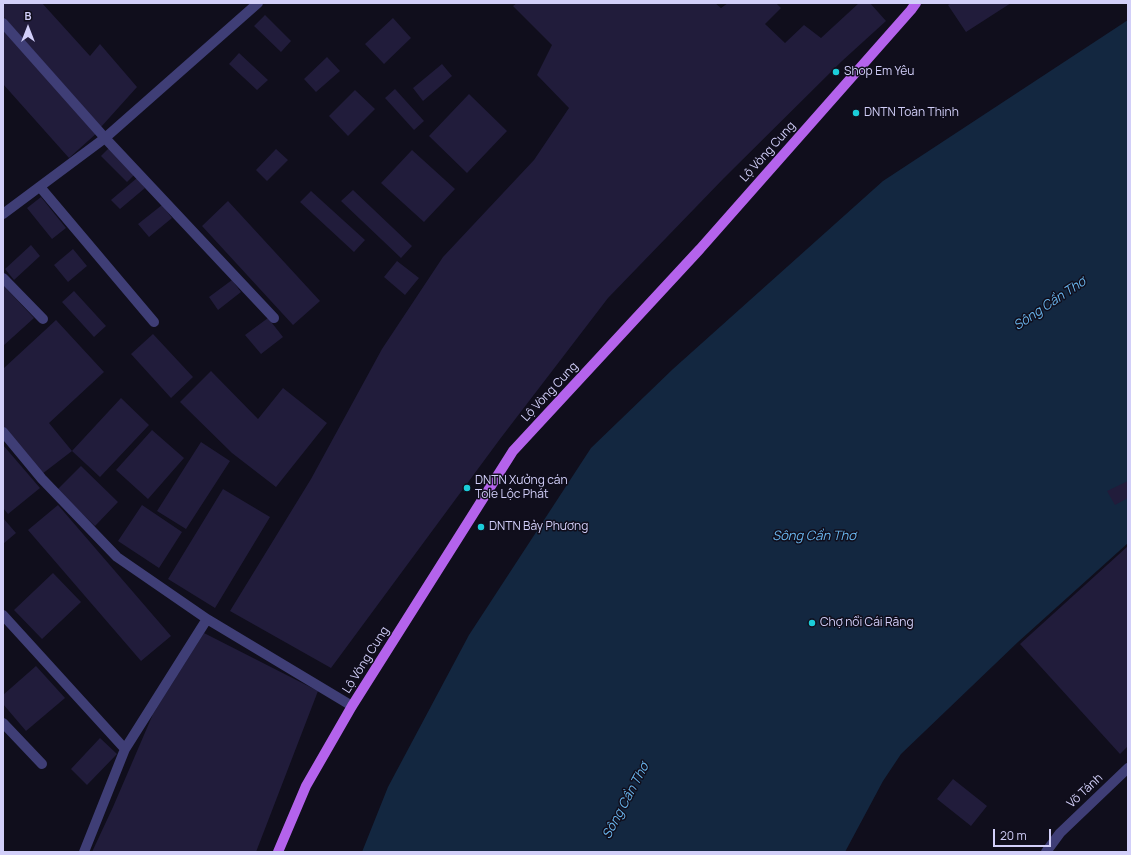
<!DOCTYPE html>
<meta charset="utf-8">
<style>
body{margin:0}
#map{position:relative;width:1131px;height:855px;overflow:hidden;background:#100e1c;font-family:Manrope,sans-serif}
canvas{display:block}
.frame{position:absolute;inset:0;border:4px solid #d2cff9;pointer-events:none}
.north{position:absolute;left:8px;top:8px;width:40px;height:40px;-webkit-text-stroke:3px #100e1c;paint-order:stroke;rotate:0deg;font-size:11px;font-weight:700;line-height:16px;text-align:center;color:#d2cff9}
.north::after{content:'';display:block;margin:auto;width:14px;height:18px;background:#d2cff9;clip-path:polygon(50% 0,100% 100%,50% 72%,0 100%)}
.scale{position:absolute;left:993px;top:829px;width:58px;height:18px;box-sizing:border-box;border:2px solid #d2cff9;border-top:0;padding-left:5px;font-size:12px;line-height:14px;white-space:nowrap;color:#d2cff9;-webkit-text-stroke:3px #100e1c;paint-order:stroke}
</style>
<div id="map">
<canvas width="1131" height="855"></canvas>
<div class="frame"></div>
<div class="north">B</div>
<div class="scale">20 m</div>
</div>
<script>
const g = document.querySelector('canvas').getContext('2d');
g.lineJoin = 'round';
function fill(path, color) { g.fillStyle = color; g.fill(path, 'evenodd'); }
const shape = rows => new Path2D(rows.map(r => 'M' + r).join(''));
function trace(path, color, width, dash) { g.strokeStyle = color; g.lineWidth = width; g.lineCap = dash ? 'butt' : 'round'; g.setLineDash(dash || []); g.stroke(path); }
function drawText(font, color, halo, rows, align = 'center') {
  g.font = font + ' Manrope,sans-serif'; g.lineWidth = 3; g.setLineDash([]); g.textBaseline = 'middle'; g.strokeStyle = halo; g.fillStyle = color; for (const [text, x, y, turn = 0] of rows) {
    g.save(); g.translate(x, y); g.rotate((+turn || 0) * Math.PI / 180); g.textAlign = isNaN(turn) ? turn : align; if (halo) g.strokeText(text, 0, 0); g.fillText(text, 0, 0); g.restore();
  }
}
const water = shape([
 [1128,20,1128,543,1018,642,901,754,883,781,845,852,362,852,388,787,469,635,591,448,673,369,883,181]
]);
const building = shape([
 [3,3,42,3,90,56,100,44,137,87,101,127,3,16],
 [517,3,715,3,721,8,728,3,776,3,781,8,765,24,785,43,804,25,821,38,859,3,870,3,886,21,842,61,724,178,608,298,500,439,331,668,230,611,311,479,382,349,443,257,534,160,569,108,537,75,552,45,513,6],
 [952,3,1011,3,966,32,948,5],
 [265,15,291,41,281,52,254,26],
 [393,18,411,38,384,64,365,44],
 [3,27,98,132,69,158,3,84],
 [239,53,268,80,257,90,229,64],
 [327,57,340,71,316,92,304,79],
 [442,64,452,76,423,101,413,88],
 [395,89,424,121,414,130,385,98],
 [355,90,375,109,348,136,329,116],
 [469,94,507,131,467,173,429,136],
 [109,148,135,174,127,182,101,156],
 [276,149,288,160,267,181,256,170],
 [412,150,455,189,424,222,381,183],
 [137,178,145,188,120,209,111,200],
 [353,190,412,246,401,258,341,201],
 [311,191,365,240,354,252,300,202],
 [41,197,66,228,52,239,27,208],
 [228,201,320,301,293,325,202,226],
 [162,205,172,218,149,237,138,224],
 [31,245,40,256,14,280,5,269],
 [73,249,87,266,68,282,54,265],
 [397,261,419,278,405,295,384,277],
 [232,280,241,292,218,310,209,297],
 [3,285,34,318,3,346],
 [74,291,106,326,94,337,62,302],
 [268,318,283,337,261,354,245,335],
 [56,320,104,372,49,423,72,451,42,474,3,427,3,366,4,368],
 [153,334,193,377,171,398,131,354],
 [211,371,258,419,283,388,327,423,276,487,232,453,180,402],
 [121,398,149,425,100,477,72,451],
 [152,430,184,458,148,499,116,470],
 [201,442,230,461,186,529,157,511],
 [3,445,40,488,8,514,3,508],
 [81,466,118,502,95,526,57,490],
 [1128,481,1128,498,1115,505,1107,491],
 [223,489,270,517,215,608,168,579],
 [58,505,171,636,141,661,28,530],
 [142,505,182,532,159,568,118,541],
 [3,518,16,533,3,544],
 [1128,546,1128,746,1120,754,1020,644],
 [53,573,81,602,42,639,14,610],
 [204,633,318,691,256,852,92,852,113,807,153,714],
 [36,666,65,698,26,731,3,704,3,695],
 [100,738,117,754,87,785,71,769],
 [953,779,987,806,971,826,937,799]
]);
const minor = shape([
 [3,23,105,138,274,318],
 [40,187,154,322],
 [3,214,105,138,258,3],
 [3,278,43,319],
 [3,432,42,479,117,557,207,619,352,706],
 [3,615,125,749],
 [3,723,42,764],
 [84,852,125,749,207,619],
 [1046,852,1060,833,1128,768]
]);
const major = shape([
 [278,852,306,786,352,706,513,451,700,249,911,10,916,3]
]);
const markers = [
 [836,72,4,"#1bcdd9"],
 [856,113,4,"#1bcdd9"],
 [467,488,4,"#1bcdd9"],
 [481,527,4,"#1bcdd9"],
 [812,623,4,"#1bcdd9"]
];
const poiNames = [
 ["Shop Em Yêu",844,72],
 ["DNTN Toàn Thịnh",864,113],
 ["DNTN Xưởng cán",475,481],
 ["Tole Lộc Phát",475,495],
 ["DNTN Bảy Phương",489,527],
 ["Chợ nổi Cái Răng",820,623]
];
const streetNames = [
 ["Lộ Vòng Cung",768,152,-48],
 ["Lộ Vòng Cung",550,392,-47],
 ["Lộ Vòng Cung",366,660,-58],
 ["Võ Tánh",1085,791,-43]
];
const waterNames = [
 ["Sông Cần Thơ",1050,304,-34],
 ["Sông Cần Thơ",814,536],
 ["Sông Cần Thơ",626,801,-62]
];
fill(water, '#132740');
fill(building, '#211c3b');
trace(minor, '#3f3e76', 10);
trace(major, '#b463ec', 10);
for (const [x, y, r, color] of markers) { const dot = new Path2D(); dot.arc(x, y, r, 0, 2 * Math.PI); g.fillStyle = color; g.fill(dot); trace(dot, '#100e1c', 1.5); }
drawText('12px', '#d2cff9', '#100e1c', poiNames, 'left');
drawText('12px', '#d2cff9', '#100e1c', streetNames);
drawText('italic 13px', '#69b5ed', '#100e1c', waterNames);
</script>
